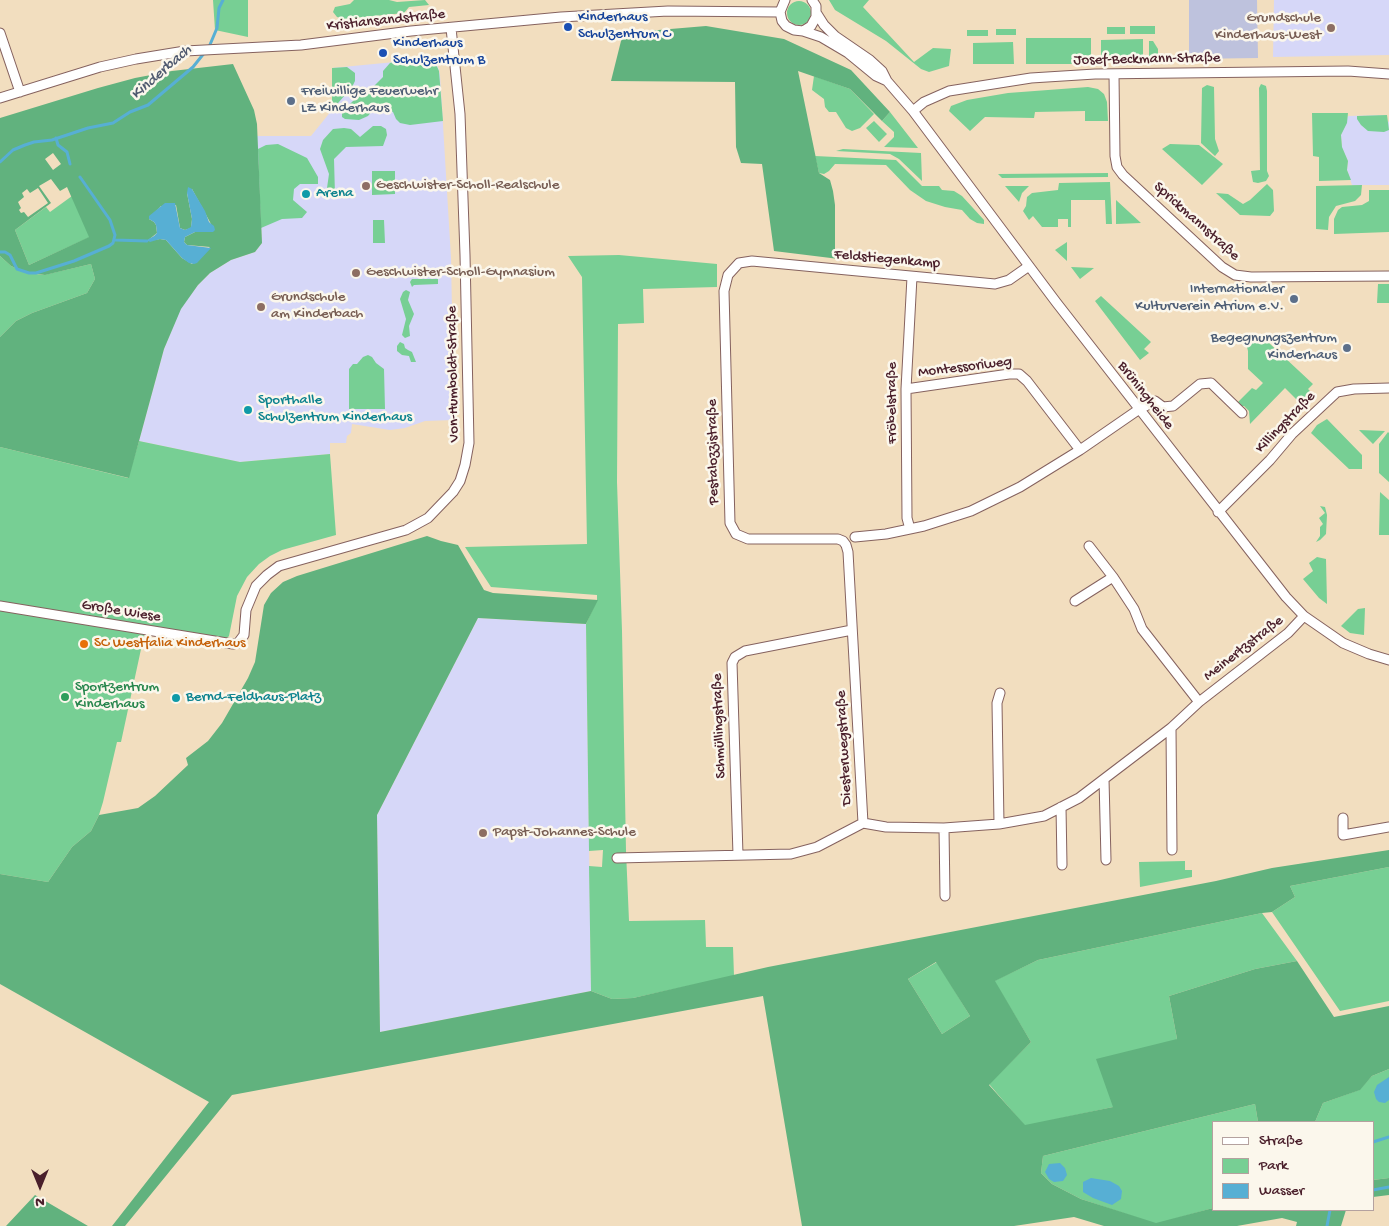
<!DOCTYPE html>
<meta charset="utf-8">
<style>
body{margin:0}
#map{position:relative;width:1389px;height:1226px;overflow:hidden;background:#f2debf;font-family:"Gochi Hand",sans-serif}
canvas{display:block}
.legend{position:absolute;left:1212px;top:1121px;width:162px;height:90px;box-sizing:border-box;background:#fbf7ec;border:1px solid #b4a19f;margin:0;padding:6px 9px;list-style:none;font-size:15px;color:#4a1f2b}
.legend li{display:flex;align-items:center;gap:10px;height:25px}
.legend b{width:25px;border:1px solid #b4a19f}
.north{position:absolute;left:15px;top:1161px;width:50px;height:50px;-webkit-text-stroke:4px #fbf7ec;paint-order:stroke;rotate:180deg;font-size:14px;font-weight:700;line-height:20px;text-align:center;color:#4a1f2b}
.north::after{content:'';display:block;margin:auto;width:18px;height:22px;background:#4a1f2b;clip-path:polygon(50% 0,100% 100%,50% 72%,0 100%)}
</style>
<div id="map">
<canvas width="1389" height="1226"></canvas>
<ul class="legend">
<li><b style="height:6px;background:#fff"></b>Straße</li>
<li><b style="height:14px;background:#77cf94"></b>Park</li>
<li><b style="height:14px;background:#57afd4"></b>Wasser</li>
</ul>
<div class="north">N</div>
</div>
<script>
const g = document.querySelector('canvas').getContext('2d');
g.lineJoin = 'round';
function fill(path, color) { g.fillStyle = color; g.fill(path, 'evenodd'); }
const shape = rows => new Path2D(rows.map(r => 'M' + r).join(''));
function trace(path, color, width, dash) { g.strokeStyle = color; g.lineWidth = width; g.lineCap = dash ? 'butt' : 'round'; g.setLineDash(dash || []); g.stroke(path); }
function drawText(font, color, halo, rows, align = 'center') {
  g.font = font + ' "Gochi Hand",sans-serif'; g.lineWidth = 5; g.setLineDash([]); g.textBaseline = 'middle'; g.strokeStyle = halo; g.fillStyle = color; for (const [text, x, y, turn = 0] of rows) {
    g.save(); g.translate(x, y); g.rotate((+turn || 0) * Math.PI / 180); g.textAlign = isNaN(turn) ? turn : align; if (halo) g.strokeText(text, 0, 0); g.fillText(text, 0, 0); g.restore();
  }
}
const built = shape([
 [1274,0,1389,0,1389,55,1273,57],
 [423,56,430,57,434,60,438,67,440,75,451,258,454,420,425,421,405,428,390,430,352,424,351,433,347,436,346,443,330,443,330,454,240,462,139,441,164,349,181,308,198,285,210,273,231,260,255,252,262,243,257,136,311,136,332,110,332,68,395,62,412,57],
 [1387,115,1387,121,1389,122,1389,185,1352,185,1347,170,1348,161,1342,148,1341,135,1348,116],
 [478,618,586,624,591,991,380,1032,377,815]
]);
const industrial = shape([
 [1189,0,1257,0,1258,58,1189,59]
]);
const green = shape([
 [213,0,248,0,248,37,215,30],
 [354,0,389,0,397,2,425,0,429,5,409,7,404,13,344,19,337,17,333,12,335,7,350,4],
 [829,0,869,0,863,7,914,62,933,48,951,49,949,66,929,72,921,69,886,41,835,10],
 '787 13a12 12 0 1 1 24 0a12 12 0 1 1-24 0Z',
 [1130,26,1155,26,1155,34,1130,34],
 [1107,27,1125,27,1125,34,1107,34],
 [996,29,1016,29,1016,35,996,35],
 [967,30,988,30,988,36,967,36],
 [1026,38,1091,38,1091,64,1026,64],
 [1143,39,1143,61,1101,62,1101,40],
 [1149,41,1153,41,1158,49,1158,59,1149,59],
 [1013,42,1014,64,973,64,973,43],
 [426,56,434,60,439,71,443,121,410,125,400,123,396,119,393,112,383,106,372,111,368,116,359,120,345,119,342,117,342,112,364,90,370,90,383,77,383,71,390,63,412,57],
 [347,67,355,73,355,81,352,87,332,110,332,68],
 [814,76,850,89,874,114,860,128,852,131,846,128,836,112,829,112,825,107,824,99,812,90],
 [1261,84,1266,86,1267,91,1267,171,1269,176,1266,181,1258,183,1253,182,1251,171,1260,170,1259,88],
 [1207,85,1214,87,1215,139,1219,151,1215,156,1201,143,1202,88],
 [1088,87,1098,89,1104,94,1107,102,1108,121,1085,121,1085,111,1035,112,1034,118,985,117,970,131,949,111,951,106,967,100,1008,93],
 [890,112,918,148,884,147,894,137,894,132,882,121],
 [1312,113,1348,113,1347,123,1341,135,1342,147,1348,161,1347,170,1351,180,1319,181,1319,157,1313,156],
 [1387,115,1389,130,1384,132,1368,131,1361,125,1357,119,1357,116],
 [874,121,887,134,879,142,866,128],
 [373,126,381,126,386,129,387,135,383,146,346,147,334,159,335,195,330,194,327,188,329,174,320,149,323,140,333,129,344,128,351,129,360,137],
 [278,144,307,158,318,177,318,184,300,184,294,189,293,200,307,212,302,218,282,219,261,228,258,149,266,145],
 [1170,144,1199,145,1223,164,1202,185,1162,149],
 [843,149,921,153,922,181,899,159,890,154,836,151],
 [815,156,896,160,922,186,939,186,942,190,954,191,962,196,984,220,984,224,977,223,970,219,962,210,945,207,926,201,910,190,886,165,835,164,829,171,824,174,819,173],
 [372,171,395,171,395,194,372,195],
 [1108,173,1108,177,1002,178,998,174],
 [1110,182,1112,224,1106,224,1105,200,1071,200,1071,227,1068,227,1068,219,1058,219,1058,227,1042,227,1033,216,1029,220,1023,211,1026,206,1027,197,1032,193,1058,190,1059,183],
 [1267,184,1273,190,1274,211,1270,216,1240,215,1216,193,1228,194,1243,204,1250,200],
 [1362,185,1361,195,1355,201,1336,206,1329,217,1328,230,1316,229,1316,186],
 [1005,186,1029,186,1022,193,1019,202],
 [1369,190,1389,190,1389,232,1334,234,1334,219,1338,210,1342,207,1362,205,1369,201],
 [72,196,90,237,29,265,15,230,46,207,50,212],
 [1116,200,1141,223,1116,224],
 [373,220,384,220,385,243,373,243],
 [1067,242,1067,261,1055,250],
 [619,255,717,264,717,287,643,289,644,323,618,324,617,482,622,631,626,851,629,921,705,920,706,947,733,947,734,976,633,998,612,999,591,991,589,866,602,867,603,850,589,851,586,624,597,600,597,595,491,587,465,547,587,544,582,277,568,256],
 [0,256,11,266,28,273,44,275,91,264,95,279,87,293,32,313,16,321,0,337],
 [1071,267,1094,268,1080,279],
 [412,279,438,279,438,284,414,285,412,287,410,282],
 [1378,284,1389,284,1389,303,1377,303],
 [406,290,410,292,408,300,414,314,409,326,410,336,405,338,402,335,406,319,400,299,403,292],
 [1101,296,1151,342,1144,349,1149,353,1140,360,1095,301],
 [400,342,404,344,405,348,408,350,412,352,416,362,411,362,409,356,402,355,397,351,397,346],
 [1246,343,1269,343,1313,384,1308,389,1313,394,1302,405,1285,388,1250,424,1249,411,1244,406,1239,406,1237,403,1252,388,1256,390,1263,383,1248,369,1248,351],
 [368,355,372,357,376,363,384,369,385,409,349,409,349,369,353,364,357,364,363,357],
 [1327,419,1362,455,1362,469,1349,469,1311,433,1317,425],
 [1359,430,1385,431,1373,444],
 [1388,432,1389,433,1389,482,1379,473,1379,444],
 [139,441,240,462,330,454,336,535,282,550,270,556,259,564,247,577,237,596,229,636,226,639,146,626,121,742,117,742,103,802,99,815,91,831,72,847,48,882,0,874,0,447,128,478],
 [1380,492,1389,500,1389,535,1379,535],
 [1320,506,1325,507,1327,515,1326,534,1320,540,1316,542,1320,536,1320,527,1323,524,1319,518,1325,513],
 [1317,557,1326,559,1327,604,1319,598,1303,579,1313,571,1309,563],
 [1365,608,1364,635,1350,633,1341,626,1358,609],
 [1185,861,1185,870,1192,870,1192,877,1140,887,1139,862],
 [1389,867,1389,1001,1340,1011,1272,912,1295,897,1290,886],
 [1262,913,1297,961,1255,969,1169,996,1177,1039,1113,1107,1025,1126,989,1084,1031,1042,994,981,1038,960],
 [937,962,970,1016,942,1034,908,979],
 [1389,1069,1389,1178,1373,1180,1373,1122,1315,1122,1323,1103,1359,1090,1372,1076],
 [1255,1104,1258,1122,1213,1122,1213,1208,1156,1224,1081,1199,1052,1184,1041,1173,1043,1156]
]);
const forest = shape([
 [706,26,784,39,851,70,890,112,882,121,850,89,798,71,819,173,830,180,833,191,835,205,835,251,847,251,847,260,774,251,762,164,741,163,736,147,735,82,611,81,623,33],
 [233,64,254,110,257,124,262,243,255,252,231,260,210,273,198,285,181,309,164,349,129,478,0,447,0,337,16,321,32,313,87,293,95,279,91,264,45,275,28,273,11,266,0,256,0,118,98,88,135,78,172,71],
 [53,153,61,164,53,170,45,159],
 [51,179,60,191,67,187,89,237,29,265,15,230,51,203,39,186],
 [38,188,48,203,28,217,24,212,21,213,19,210,21,208,18,202,24,197,22,193,27,189,30,193],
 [192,189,211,224,205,232,195,232,185,237,184,242,187,245,210,247,192,264,182,258,166,240,160,239,147,241,157,233,156,225,154,222,149,219,161,206,176,205,180,228,185,230,191,228,192,219,187,193],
 [427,536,441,541,458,545,484,590,493,593,598,600,586,624,478,618,377,815,380,1032,591,991,612,999,633,998,768,967,1216,881,1272,868,1389,850,1389,867,1290,886,1295,897,1272,912,1262,913,1038,960,995,981,1031,1042,989,1085,1025,1125,1113,1107,1096,1059,1177,1039,1169,996,1255,969,1297,961,1334,1017,1389,1006,1389,1069,1372,1076,1360,1090,1323,1103,1315,1122,1258,1122,1255,1104,1043,1156,1041,1173,1052,1184,1081,1199,1156,1223,1213,1208,1213,1210,1346,1210,1341,1226,1296,1226,1297,1222,1282,1218,1237,1226,1104,1226,1074,1217,1014,1226,802,1226,763,996,232,1095,125,1226,112,1226,209,1102,0,984,0,874,48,882,72,847,91,831,99,815,138,808,155,796,188,765,186,758,208,741,222,723,248,678,255,662,264,605,271,593,283,582,297,576],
 [936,962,970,1016,942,1034,908,979],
 [1389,1178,1389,1195,1373,1197,1373,1180],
 [35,1195,88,1226,6,1226]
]);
const water = shape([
 [188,187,192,189,205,211,209,222,214,226,215,230,213,232,195,232,185,237,184,242,187,245,211,248,197,263,194,264,189,263,182,258,166,240,160,239,150,242,147,240,154,236,157,233,156,225,154,222,149,219,149,216,165,203,175,203,180,228,185,230,191,227,192,219,187,193],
 [1389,1077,1389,1100,1385,1103,1379,1102,1376,1099,1374,1092,1377,1085],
 [1060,1163,1065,1168,1067,1175,1063,1181,1054,1182,1049,1179,1045,1172,1049,1164],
 [1091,1178,1110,1181,1119,1186,1122,1191,1121,1199,1112,1205,1093,1198,1083,1192,1083,1182]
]);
const stream = shape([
 [209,47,217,28,219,8,223,0],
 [56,138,58,145,67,152,70,164],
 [0,162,13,150,25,145,34,142,52,140,88,128,113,123,130,112,148,105,193,67,205,52],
 [115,240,147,241],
 [0,252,5,252,10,255,17,269,29,273,36,273,74,261,109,246,113,243,115,235,110,220,80,177],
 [1373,1142,1389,1137],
 [1373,1190,1389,1187],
 [1327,1226,1330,1210]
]);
const minor = shape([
 [785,0,780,12,782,21,786,26,794,30,803,31,821,37,848,53,876,76,887,81],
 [817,14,824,25,835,36,870,60,882,71,887,81,913,111,1056,302,1286,597,1304,616,1343,643,1369,654,1389,660],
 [803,31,811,26,816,17,816,6,812,0],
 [0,33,20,92],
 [1114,74,1115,156,1117,167,1123,175,1222,267,1235,275,1251,277,1389,276],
 [0,98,100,67,136,59,185,51,301,45,411,31,561,17,668,11,780,12],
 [913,111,924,102,949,91,1031,78,1095,74,1266,72,1348,71,1389,74],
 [906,389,1009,374,1019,374,1027,381,1080,450],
 [1218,512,1270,460,1292,434,1337,392,1354,389,1389,388],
 [910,529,907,518,906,389,912,277],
 [855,537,886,534,924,526,971,511,1020,487,1080,450,1138,410,1155,401,1163,407,1173,406,1200,384,1211,383,1242,413],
 [1089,546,1113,577],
 [1075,601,1113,577,1134,609,1142,629,1199,702],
 [0,606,233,644,238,643,244,635,246,610,256,586,267,575,279,566,406,530,428,518,453,492,460,481,465,465,469,443,465,255,460,114,451,28],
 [1171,728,1172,850],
 [1104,779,1106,860],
 [1061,807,1062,865],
 [1343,818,1343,835,1389,827],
 [863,823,886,827,944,828,999,824,1044,816,1079,798,1171,728,1199,702,1288,633,1304,616],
 [999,824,997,703,1000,693],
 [944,828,945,896],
 [738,855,732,663,735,657,745,651,852,630],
 [617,858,791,854,817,847,863,823,848,552,846,545,843,541,838,539,748,539,736,534,730,523,724,291,728,275,739,263,752,261,995,284,1009,280,1029,266]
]);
const markers = [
 [568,27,5,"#1a4fb4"],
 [1331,28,5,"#8d6e63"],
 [383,53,5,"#1a4fb4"],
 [291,101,5,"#5c6f8a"],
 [366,186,5,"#8d6e63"],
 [306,194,5,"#0f9aa8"],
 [356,273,5,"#8d6e63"],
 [1294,299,5,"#5c6f8a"],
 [261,307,5,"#8d6e63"],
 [1347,348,5,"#5c6f8a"],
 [248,410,5,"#0f9aa8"],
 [84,644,5,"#e8710a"],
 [65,697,5,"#2e9e5b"],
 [176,698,5,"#0f9aa8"],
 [483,833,5,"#8d6e63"]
];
const transitNames = [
 ["Kinderhaus",578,18],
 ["Schulzentrum C",578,35],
 ["Kinderhaus",393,44],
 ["Schulzentrum B",393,61]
];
const educationNames = [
 ["Grundschule",1321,19,"right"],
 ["Kinderhaus-West",1321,36,"right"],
 ["Geschwister-Scholl-Realschule",376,186],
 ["Geschwister-Scholl-Gymnasium",366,273],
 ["Grundschule",271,298],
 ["am Kinderbach",271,315],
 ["Papst-Johannes-Schule",493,833]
];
const streetNames = [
 ["Kristiansandstraße",386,21,-6],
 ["Josef-Beckmann-Straße",1147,60,-1],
 ["Sprickmannstraße",1196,222,42],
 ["Feldstiegenkamp",887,260,5],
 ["Montessoriweg",965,368,-7],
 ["Von-Humboldt-Straße",454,374,-91],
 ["Brüningheide",1145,396,52],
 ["Fröbelstraße",893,403,-90],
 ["Killingstraße",1286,423,-46],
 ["Pestalozzistraße",714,452,-91],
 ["Große Wiese",121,612,9],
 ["Meinertzstraße",1244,649,-38],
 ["Schmüllingstraße",720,726,-92],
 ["Diesterwegstraße",845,748,-93]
];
const serviceNames = [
 ["Freiwillige Feuerwehr",301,92,"left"],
 ["LZ Kinderhaus",301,109,"left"],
 ["Internationaler",1284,290],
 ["Kulturverein Atrium e.V.",1284,307],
 ["Begegnungszentrum",1337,339],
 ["Kinderhaus",1337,356]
];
const cultureNames = [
 ["Arena",316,194],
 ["Sporthalle",258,401],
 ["Schulzentrum Kinderhaus",258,418],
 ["Bernd-Feldhaus-Platz",186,698]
];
const foodNames = [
 ["SC Westfalia Kinderhaus",94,644]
];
const leisureNames = [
 ["Sportzentrum",75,688],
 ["Kinderhaus",75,705]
];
const waterNames = [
 ["Kinderbach",162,73,-41]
];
fill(built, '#d6d7f8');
fill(industrial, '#bec2dd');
fill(green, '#77cf94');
fill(forest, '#61b27e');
fill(water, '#57afd4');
trace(stream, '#57afd4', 3);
trace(minor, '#85625f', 11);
trace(minor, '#fff', 9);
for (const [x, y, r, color] of markers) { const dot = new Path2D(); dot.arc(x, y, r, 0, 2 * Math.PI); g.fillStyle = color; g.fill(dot); trace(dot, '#fbf7ec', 2); }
drawText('15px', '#164399', '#fbf7ec', transitNames, 'left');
drawText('15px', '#785e54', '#fbf7ec', educationNames, 'left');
drawText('15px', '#4a1f2b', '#fbf7ec', streetNames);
drawText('15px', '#4e5e75', '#fbf7ec', serviceNames, 'right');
drawText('15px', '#0d838f', '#fbf7ec', cultureNames, 'left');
drawText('15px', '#c56008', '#fbf7ec', foodNames, 'left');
drawText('15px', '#27864d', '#fbf7ec', leisureNames, 'left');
drawText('italic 16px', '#4f596f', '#fbf7ec', waterNames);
</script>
